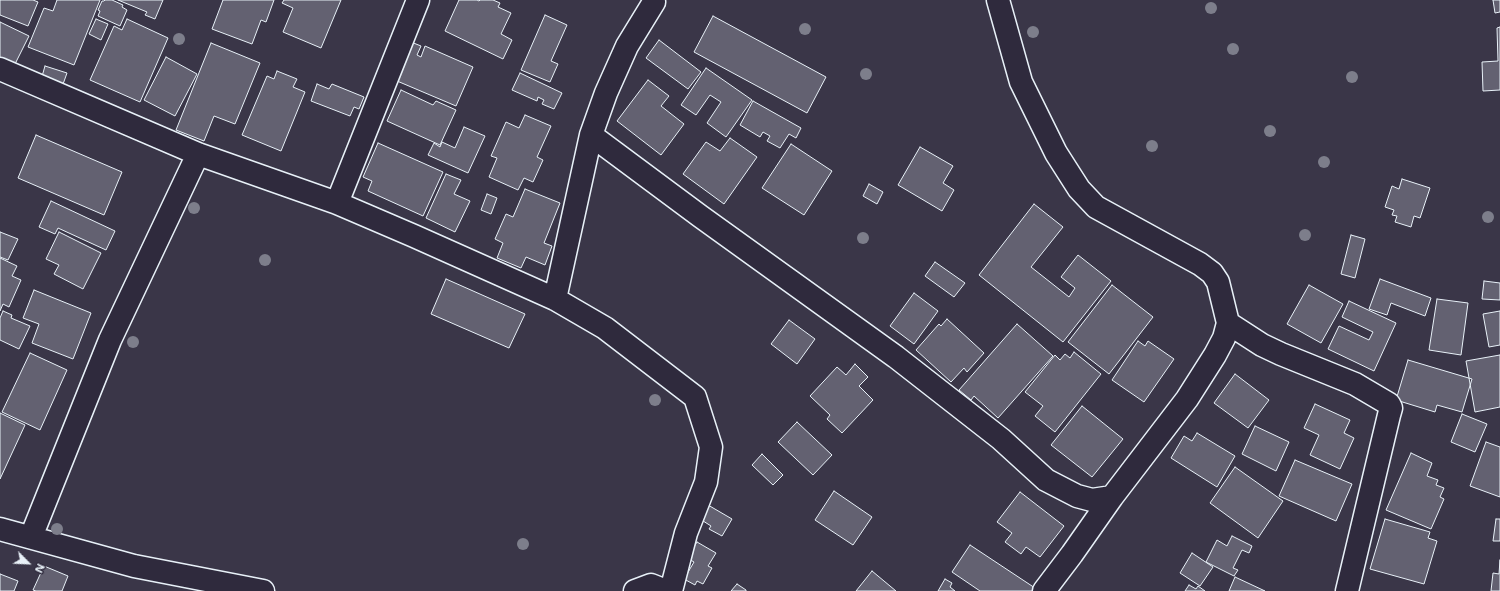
<!DOCTYPE html>
<style>
body{margin:0}
#map{position:relative;width:1500px;height:591px;overflow:hidden;background:#3a3648;font-family:"Shantell Sans",sans-serif}
canvas{display:block}
.north{position:absolute;left:8px;top:543px;width:40px;height:40px;-webkit-text-stroke:3px #2f2a3d;paint-order:stroke;rotate:114deg;font-size:11px;font-weight:700;line-height:16px;text-align:center;color:#e8f1f8}
.north::after{content:'';display:block;margin:auto;width:14px;height:18px;background:#e8f1f8;clip-path:polygon(50% 0,100% 100%,50% 72%,0 100%)}
</style>
<div id="map">
<canvas width="1500" height="591"></canvas>
<div class="north">N</div>
</div>
<script>
const g = document.querySelector('canvas').getContext('2d');
g.lineJoin = 'round';
function fill(path, color) { g.fillStyle = color; g.fill(path, 'evenodd'); }
const shape = rows => new Path2D(rows.map(r => 'M' + r).join(''));
function trace(path, color, width, dash) { g.strokeStyle = color; g.lineWidth = width; g.lineCap = dash ? 'butt' : 'round'; g.setLineDash(dash || []); g.stroke(path); }
const building = shape([
 [0,0,33,0,38,2,28,26,0,15,0,0],
 [57,0,100,0,74,65,28,47,44,8,53,11,57,0],
 [105,0,112,0,123,5,122,7,127,10,120,26,98,16,100,11,98,10,102,1,104,1,105,0],
 [118,0,163,0,155,19,145,15,147,12,118,0],
 [223,0,274,0,266,22,261,20,252,44,212,29,223,0],
 [284,0,341,0,321,48,283,32,293,8,282,3,284,0],
 [459,0,477,0,479,1,480,0,493,0,500,3,498,7,511,13,501,34,512,40,503,59,445,31,459,0],
 [1493,0,1500,0,1500,12,1495,13,1493,0],
 [545,15,567,25,551,61,558,64,550,82,521,70,545,15],
 [713,16,826,77,807,113,694,52,713,16],
 [96,19,108,24,101,40,89,34,96,19],
 [127,19,168,38,140,102,90,80,114,26,122,30,127,19],
 [0,22,29,36,12,70,0,63,0,22],
 [1500,27,1500,90,1483,91,1482,62,1498,61,1497,28,1500,27],
 [406,40,421,46,417,55,421,57,425,46,473,67,456,106,390,78,406,40],
 [659,40,701,72,688,89,646,58,659,40],
 [211,43,260,63,235,124,214,116,204,141,176,130,211,43],
 [166,57,197,74,175,116,144,100,166,57],
 [45,66,67,73,62,87,41,80,45,66],
 [706,68,752,100,726,137,707,123,721,102,710,95,696,115,681,105,706,68],
 [277,71,297,79,293,87,305,92,281,151,242,135,267,76,274,79,277,71],
 [520,73,562,93,554,109,542,104,544,100,538,97,537,101,512,90,520,73],
 [648,80,669,96,661,106,684,124,661,155,617,121,648,80],
 [317,84,329,89,332,84,364,97,359,109,354,107,350,116,311,101,317,84],
 [401,90,433,105,436,101,456,110,440,145,387,121,401,90],
 [753,101,801,128,796,138,789,134,780,148,767,141,770,136,763,132,760,137,740,125,753,101],
 [525,115,551,126,537,157,543,160,533,182,524,178,518,190,489,177,497,158,491,156,506,122,519,128,525,115],
 [464,127,485,136,468,173,428,155,434,143,440,147,442,142,455,148,464,127],
 [36,135,122,172,104,215,18,178,36,135],
 [730,138,757,157,724,204,683,174,706,142,720,151,730,138],
 [378,143,443,172,423,216,368,191,372,181,363,177,378,143],
 [791,144,832,171,804,215,762,188,791,144],
 [920,147,953,166,943,183,954,190,942,211,898,185,920,147],
 [446,174,461,180,454,194,470,201,455,232,426,218,446,174],
 [1402,179,1430,188,1420,218,1414,216,1411,227,1395,222,1397,216,1392,215,1394,210,1385,207,1392,186,1399,189,1402,179],
 [869,184,883,192,877,204,863,196,869,184],
 [525,189,560,203,544,243,552,246,545,265,526,257,521,268,497,258,503,243,495,239,506,214,513,217,525,189],
 [487,194,497,198,491,214,481,210,487,194],
 [51,201,115,231,106,250,58,228,55,234,39,227,51,201],
 [1034,204,1063,227,1031,267,1069,297,1075,288,1061,277,1078,255,1111,281,1063,342,979,275,1034,204],
 [0,232,18,239,8,260,0,257,0,232],
 [59,232,101,253,83,289,54,274,59,265,46,259,59,232],
 [1351,235,1365,239,1355,278,1341,274,1351,235],
 [0,258,17,266,12,276,21,280,9,307,3,304,0,311,0,258],
 [935,262,965,283,954,297,925,276,935,262],
 [446,279,525,314,509,348,431,314,446,279],
 [1380,279,1431,298,1425,316,1391,303,1387,315,1369,309,1380,279],
 [1484,281,1500,283,1500,300,1482,299,1484,281],
 [1112,285,1153,317,1109,374,1068,342,1112,285],
 [1309,285,1343,304,1321,343,1287,324,1309,285],
 [34,290,91,313,73,359,32,343,39,324,23,318,34,290],
 [914,293,938,311,914,344,890,326,914,293],
 [1437,299,1468,303,1461,355,1429,350,1437,299],
 [1349,301,1396,323,1374,371,1328,349,1339,326,1369,340,1373,332,1342,317,1349,301],
 [3,311,12,315,11,318,30,326,19,349,0,340,0,318,3,311],
 [1500,311,1500,345,1489,347,1483,314,1500,311],
 [947,319,984,353,967,372,964,368,951,382,916,350,939,324,941,326,947,319],
 [789,320,815,339,797,364,771,344,789,320],
 [1017,324,1053,356,998,418,974,396,971,400,959,390,1017,324],
 [1138,341,1145,346,1148,341,1174,359,1144,402,1112,380,1138,341],
 [1074,352,1101,374,1055,432,1035,416,1043,406,1025,392,1055,355,1060,360,1065,354,1070,358,1074,352],
 [30,353,67,370,40,430,2,412,30,353],
 [1500,355,1500,407,1475,412,1466,361,1500,355],
 [1408,360,1472,379,1462,412,1437,405,1435,412,1396,400,1408,360],
 [855,364,868,377,859,386,873,400,842,433,827,419,830,415,810,396,837,367,846,375,855,364],
 [1235,374,1269,400,1248,428,1214,403,1235,374],
 [1315,404,1350,420,1344,433,1354,438,1340,469,1310,455,1319,435,1304,428,1315,404],
 [1082,406,1123,439,1092,477,1051,445,1082,406],
 [0,413,25,425,0,479,0,413],
 [1462,414,1487,424,1475,452,1451,442,1462,414],
 [797,422,832,455,813,475,778,442,797,422],
 [1255,426,1289,442,1276,471,1242,454,1255,426],
 [1197,433,1235,456,1217,487,1171,458,1184,436,1192,441,1197,433],
 [1486,442,1500,447,1500,497,1470,486,1486,442],
 [1411,453,1432,463,1427,476,1438,480,1436,485,1444,488,1440,497,1444,499,1431,529,1386,510,1411,453],
 [762,454,783,475,773,485,752,465,762,454],
 [1295,460,1352,484,1336,521,1279,496,1295,460],
 [1235,467,1283,501,1258,538,1210,503,1235,467],
 [834,491,872,517,853,545,815,520,834,491],
 [1020,492,1064,526,1040,557,1026,547,1021,554,1005,542,1012,533,997,522,1020,492],
 [708,505,732,519,722,536,709,529,711,526,700,519,708,505],
 [1385,519,1430,532,1428,538,1437,541,1424,584,1370,569,1385,519],
 [1496,519,1500,519,1500,541,1493,541,1496,519],
 [1232,536,1252,546,1249,553,1242,550,1233,568,1238,570,1234,576,1206,562,1217,540,1227,546,1232,536],
 [697,542,716,553,708,566,712,568,703,584,697,581,695,585,684,579,694,562,687,558,697,542],
 [970,545,1035,588,1033,591,980,591,952,572,970,545],
 [1192,553,1213,567,1200,586,1180,573,1192,553],
 [1500,560,1500,591,1491,591,1493,573,1499,574,1500,560],
 [44,566,68,576,62,591,36,591,33,590,44,566],
 [872,571,896,591,856,591,872,571],
 [0,574,18,581,14,591,0,591,0,574],
 [1235,577,1265,591,1229,591,1235,577],
 [945,579,952,583,950,587,955,591,938,591,945,579],
 [737,584,746,590,746,591,731,591,737,584],
 [1189,585,1196,589,1198,586,1205,591,1185,591,1189,585]
]);
const street = shape([
 [0,69,198,154,337,203,414,236,555,299,605,328,695,397,711,447,706,482,686,533,671,591],
 [591,135,700,216,896,357,1001,439,1046,480,1077,496,1092,500,1112,497,1187,399,1215,355,1224,338,1228,323,1218,282,1212,273,1200,264,1096,207,1079,189,1056,153,1021,82,998,0],
 [337,203,418,0],
 [555,299,591,135,606,93,627,46,654,2],
 [1228,323,1262,345,1281,354,1355,384,1389,404,1391,408,1389,415,1347,591],
 [0,529,134,566,263,591],
 [31,537,110,340,198,154],
 [635,591,651,585,666,591],
 [1044,591,1072,554,1112,497]
]);
const trees = [
 [1211,8],
 [805,29],
 [1033,32],
 [179,39],
 [1233,49],
 [866,74],
 [1352,77],
 [1270,131],
 [1152,146],
 [1324,162],
 [194,208],
 [1488,217],
 [1305,235],
 [863,238],
 [265,260],
 [133,342],
 [655,400],
 [57,529],
 [523,544]
];
fill(building, '#636171');
trace(building, '#e8f1f8', 1);
trace(street, '#e8f1f8', 25);
trace(street, '#2f2a3d', 22);
g.fillStyle = '#7d7e8b';
for (const [x, y] of trees) { g.beginPath(); g.arc(x, y, 6, 0, 2 * Math.PI); g.fill(); }
</script>
